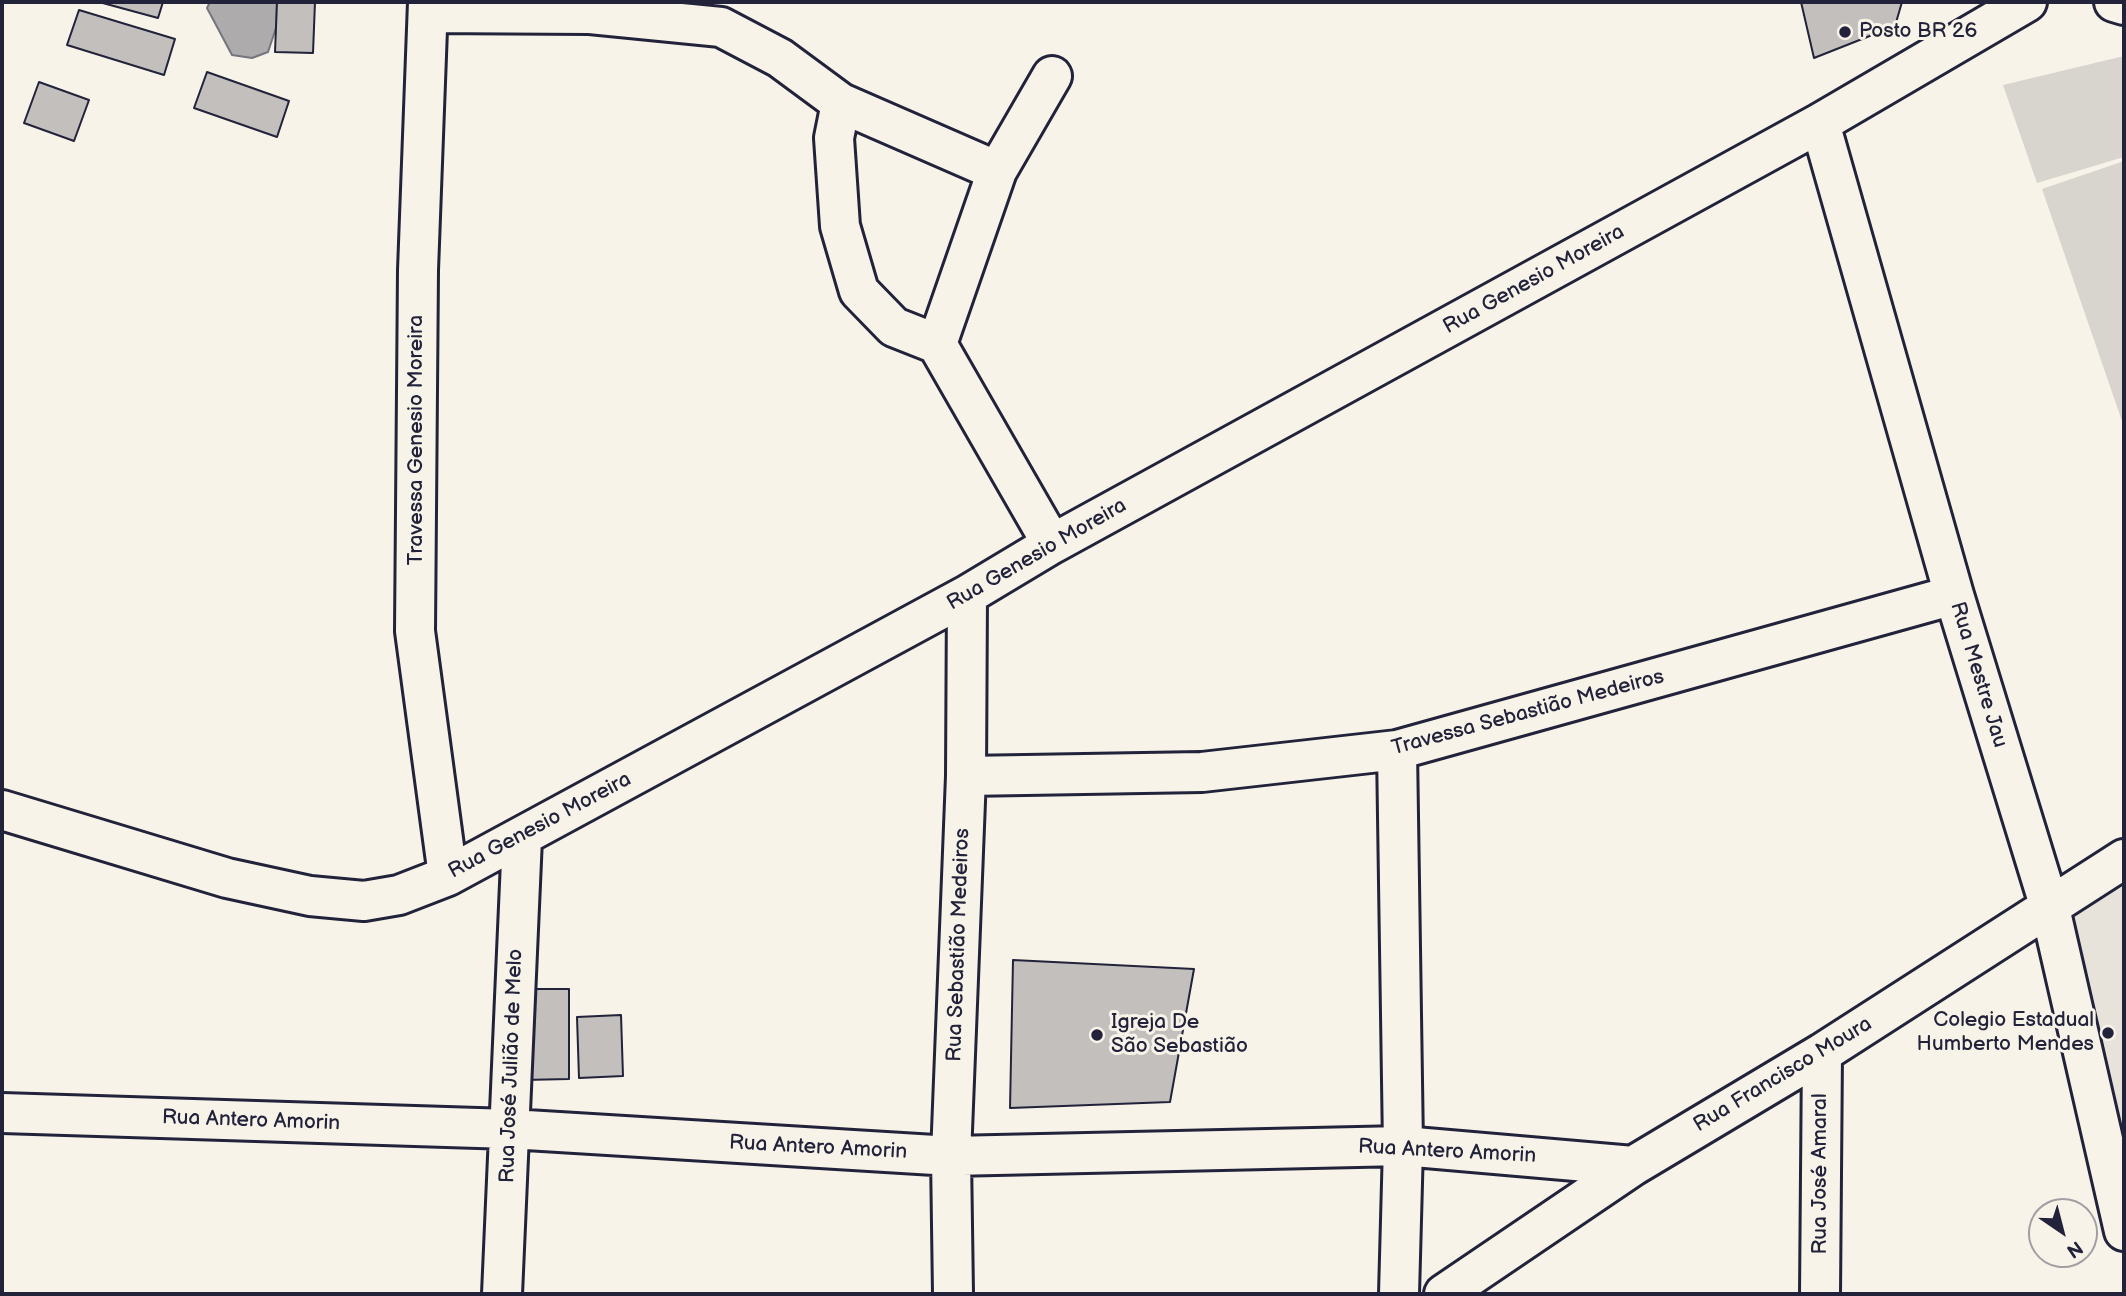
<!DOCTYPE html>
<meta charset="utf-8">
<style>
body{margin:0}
#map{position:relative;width:2126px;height:1296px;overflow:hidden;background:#f7f3e8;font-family:"Balsamiq Sans",sans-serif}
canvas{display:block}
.frame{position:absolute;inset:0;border:4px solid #22223b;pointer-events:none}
.north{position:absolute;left:2028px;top:1198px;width:70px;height:70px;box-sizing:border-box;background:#f7f3e8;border:2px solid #a29fa3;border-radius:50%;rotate:145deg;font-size:19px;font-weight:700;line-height:28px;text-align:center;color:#22223b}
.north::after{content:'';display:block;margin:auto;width:24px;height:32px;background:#22223b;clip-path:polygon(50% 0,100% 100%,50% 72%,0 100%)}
</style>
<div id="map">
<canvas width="2126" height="1296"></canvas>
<div class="frame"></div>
<div class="north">N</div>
</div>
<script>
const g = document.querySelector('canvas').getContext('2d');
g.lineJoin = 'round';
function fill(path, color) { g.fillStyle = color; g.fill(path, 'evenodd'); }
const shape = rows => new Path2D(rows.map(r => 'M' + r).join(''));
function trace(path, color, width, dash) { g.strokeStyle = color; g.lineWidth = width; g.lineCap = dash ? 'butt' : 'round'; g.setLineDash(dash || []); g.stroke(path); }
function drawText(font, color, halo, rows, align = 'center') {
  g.font = font + ' "Balsamiq Sans",sans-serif'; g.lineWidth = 6; g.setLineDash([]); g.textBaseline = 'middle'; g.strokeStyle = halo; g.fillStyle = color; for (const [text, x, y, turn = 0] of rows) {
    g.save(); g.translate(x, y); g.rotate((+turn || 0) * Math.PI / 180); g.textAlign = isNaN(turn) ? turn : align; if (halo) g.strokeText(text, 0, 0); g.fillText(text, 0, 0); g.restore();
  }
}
const built = shape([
 [2124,874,2124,1151,2060,916]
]);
const green = shape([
 [2124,56,2124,157,2037,183,2003,85],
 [2124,161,2124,427,2042,189]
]);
const water = shape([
 [210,2,277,2,276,28,268,52,252,58,232,55,207,8,210,2]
]);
const building = shape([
 [99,2,163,2,158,18,99,2],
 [277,2,315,2,313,53,275,52,277,2],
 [1801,2,1902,2,1895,26,1814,58,1801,2],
 [79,10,175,39,164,75,67,45,79,10],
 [207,72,289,101,277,137,194,108,207,72],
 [39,82,89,100,74,141,24,123,39,82],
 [1013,960,1194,969,1170,1102,1010,1108,1013,960],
 [523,989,569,989,569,1079,523,1080,523,989],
 [621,1015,623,1076,579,1078,577,1017,621,1015]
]);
const minor = shape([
 [428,2,418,270,415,631,448,876],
 [428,13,590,14,721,27,780,58,841,103,997,171],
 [1052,76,997,171,937,344,1052,544],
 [841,103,834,138,840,226,859,291,894,327,937,344],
 [1820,123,1954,595,2050,908,2124,1231],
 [1397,750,1403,1146,1399,1294],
 [966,776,1202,772,1397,750,1954,595],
 [2,810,227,878,310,896,364,901,399,895,448,876,967,595,1052,544,1820,123,2027,2],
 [2,1113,510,1129,951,1156,1403,1146,1633,1166],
 [502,1294,522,838],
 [953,1294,951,1156,966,776,967,595],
 [1444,1294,1633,1166,1822,1053,2124,859],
 [1820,1294,1822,1053]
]);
const secondary = shape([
 [2114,2,2124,5]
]);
const markers = [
 [1845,32,7,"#22223b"],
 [2108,1033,7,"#22223b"],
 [1097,1035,7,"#22223b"]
];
const poiNames = [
 ["Posto BR 26",1859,32],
 ["Colegio Estadual",2094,1021,"right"],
 ["Humberto Mendes",2094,1045,"right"],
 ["Igreja De",1111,1023],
 ["São Sebastião",1111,1047]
];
const streetNames = [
 ["Rua Genesio Moreira",1534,280,-29],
 ["Travessa Genesio Moreira",417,440,-90],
 ["Rua Genesio Moreira",1037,555,-30],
 ["Rua Mestre Jau",1978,675,73],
 ["Travessa Sebastião Medeiros",1528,713,-15],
 ["Rua Genesio Moreira",540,826,-28],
 ["Rua Sebastião Medeiros",959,945,-88],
 ["Rua José Julião de Melo",512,1066,-88],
 ["Rua Francisco Moura",1783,1075,-31],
 ["Rua Antero Amorin",251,1121,2],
 ["Rua Antero Amorin",818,1148,3],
 ["Rua Antero Amorin",1447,1152,3],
 ["Rua José Amaral",1821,1174,-90]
];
fill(built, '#e7e3db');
fill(green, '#d8d5cf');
fill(water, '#aeabad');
trace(water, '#76747f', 2);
fill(building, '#c2bfbd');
trace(building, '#22223b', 2);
trace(minor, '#22223b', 44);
trace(secondary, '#22223b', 44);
trace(minor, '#f7f3e8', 38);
trace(secondary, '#f7f3e8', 38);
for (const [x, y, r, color] of markers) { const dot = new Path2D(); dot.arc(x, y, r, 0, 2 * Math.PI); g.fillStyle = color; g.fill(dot); trace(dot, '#f7f3e8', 2.5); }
drawText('21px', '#22223b', '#f7f3e8', poiNames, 'left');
drawText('21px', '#22223b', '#f7f3e8', streetNames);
</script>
